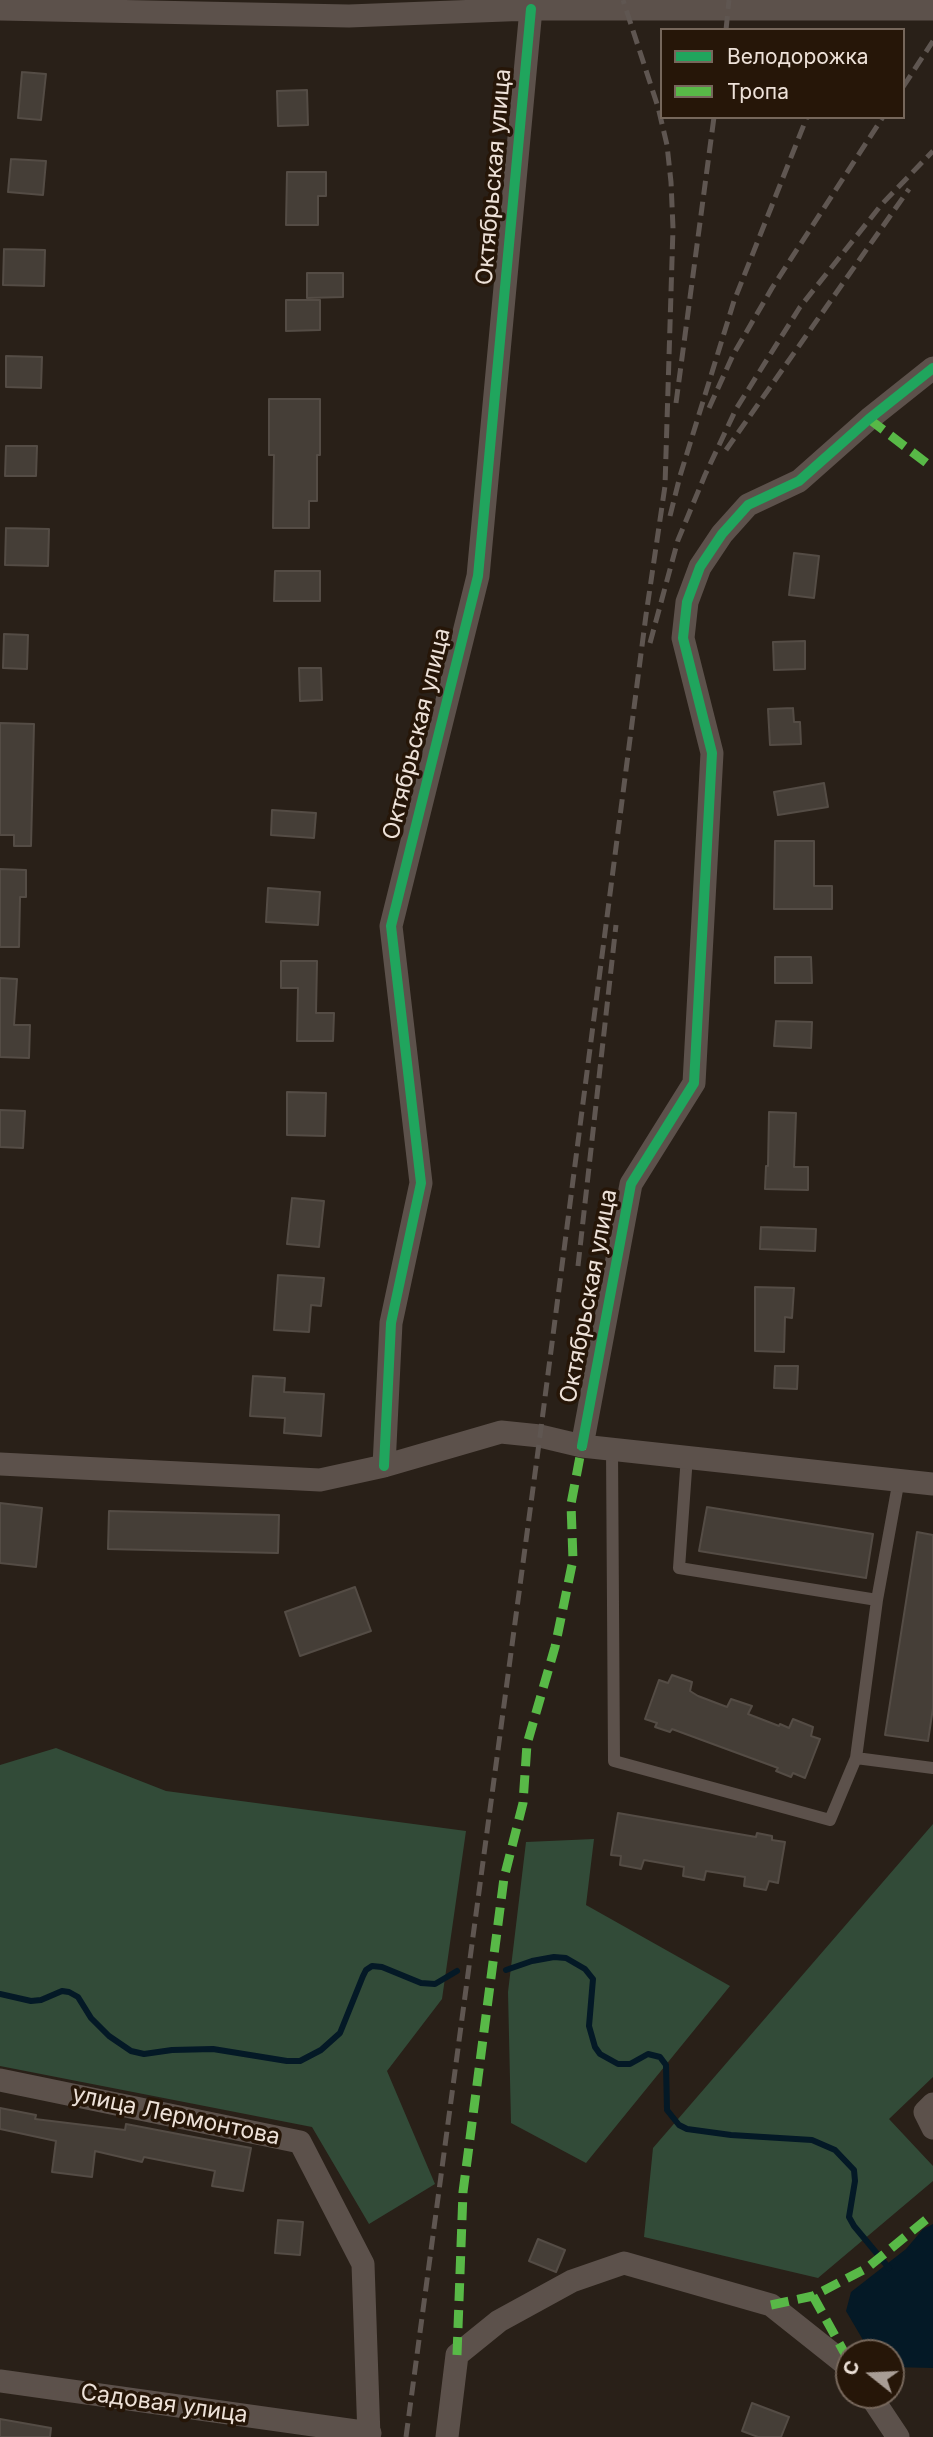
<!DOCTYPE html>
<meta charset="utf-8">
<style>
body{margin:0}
#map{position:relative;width:933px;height:2437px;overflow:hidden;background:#292018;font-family:Inter,sans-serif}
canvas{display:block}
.legend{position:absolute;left:660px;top:28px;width:245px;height:91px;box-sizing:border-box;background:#261608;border:2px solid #76675b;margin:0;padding:9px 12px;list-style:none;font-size:21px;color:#ede1d8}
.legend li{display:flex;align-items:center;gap:14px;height:35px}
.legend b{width:35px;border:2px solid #76675b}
.north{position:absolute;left:835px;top:2339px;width:70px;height:70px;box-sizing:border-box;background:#261608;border:2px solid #76675b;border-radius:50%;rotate:288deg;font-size:19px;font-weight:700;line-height:28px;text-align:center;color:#ede1d8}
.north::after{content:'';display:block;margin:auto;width:24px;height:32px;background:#a89d95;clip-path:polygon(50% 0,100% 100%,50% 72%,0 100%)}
</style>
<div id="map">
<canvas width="933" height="2437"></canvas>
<ul class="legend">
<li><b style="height:9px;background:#20a55d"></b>Велодорожка</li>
<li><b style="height:9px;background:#58b947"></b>Тропа</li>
</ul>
<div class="north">С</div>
</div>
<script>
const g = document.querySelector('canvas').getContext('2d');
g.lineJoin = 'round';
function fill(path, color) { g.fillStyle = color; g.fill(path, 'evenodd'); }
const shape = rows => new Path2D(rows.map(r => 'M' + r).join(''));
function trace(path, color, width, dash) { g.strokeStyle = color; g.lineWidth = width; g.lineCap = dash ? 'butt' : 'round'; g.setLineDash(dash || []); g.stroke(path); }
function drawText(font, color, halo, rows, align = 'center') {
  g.font = font + ' Inter,sans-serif'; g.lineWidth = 7; g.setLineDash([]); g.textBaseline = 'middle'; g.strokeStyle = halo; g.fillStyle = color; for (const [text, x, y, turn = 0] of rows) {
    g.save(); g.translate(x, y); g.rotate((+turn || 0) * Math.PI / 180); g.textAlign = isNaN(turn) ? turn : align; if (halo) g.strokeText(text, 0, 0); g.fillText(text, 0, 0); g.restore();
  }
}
const green = shape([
 [56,1748,166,1791,466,1831,442,1999,387,2071,435,2184,369,2224,312,2127,0,2066,0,1765],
 [933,1824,933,2077,889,2119,933,2166,933,2181,818,2278,644,2237,653,2148],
 [594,1839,586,1905,730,1986,586,2163,511,2123,508,1992,526,1842]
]);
const water = shape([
 [933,2224,933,2368,891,2367,891,2353,877,2353,863,2340,846,2311,851,2292,906,2249,923,2229]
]);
const stream = shape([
 [506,1970,532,1961,554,1957,566,1958,585,1969,593,1979,589,2026,595,2047,600,2054,618,2064,630,2064,648,2054,660,2057,666,2065,667,2110,679,2125,687,2129,731,2135,812,2140,835,2150,854,2170,855,2181,849,2217,854,2226,889,2268],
 [0,1994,31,2001,41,2000,62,1991,69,1992,78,1997,91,2018,109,2036,131,2051,144,2054,172,2050,213,2049,287,2061,300,2061,321,2050,340,2033,363,1976,366,1970,372,1966,382,1967,421,1983,435,1984,457,1971]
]);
const building = shape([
 [22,72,46,74,41,120,18,118,22,72],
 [307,90,308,125,278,126,277,91,307,90],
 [11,159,46,161,43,195,8,192,11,159],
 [287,172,326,172,326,196,318,196,318,225,286,225,287,172],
 [4,249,45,250,44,286,3,285,4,249],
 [307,273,343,273,343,297,307,298,307,273],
 [286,300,320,300,320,330,286,331,286,300],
 [6,356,42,357,41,388,6,387,6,356],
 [269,399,320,399,320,455,317,455,317,501,309,501,309,528,273,528,274,455,269,455,269,399],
 [6,446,37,446,36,476,5,476,6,446],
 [6,528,49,529,48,566,5,565,6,528],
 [794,553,819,556,814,598,789,595,794,553],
 [275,571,320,571,320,601,274,601,275,571],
 [4,634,28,635,27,669,3,668,4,634],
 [805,641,805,669,774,670,773,642,805,641],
 [299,668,321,668,322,700,300,701,299,668],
 [793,708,794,722,800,722,801,744,770,745,768,709,793,708],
 [0,723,34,724,31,846,14,846,14,835,0,835,0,723],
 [824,783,828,807,778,815,774,792,824,783],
 [272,810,316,813,314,838,271,835,272,810],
 [775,841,814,841,814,886,832,886,832,909,774,909,775,841],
 [0,869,26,870,26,897,20,897,19,947,0,947,0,869],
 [268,888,320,892,318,925,266,922,268,888],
 [775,957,811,957,812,983,775,983,775,957],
 [281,961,317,961,316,1013,334,1013,333,1041,297,1041,298,988,281,988,281,961],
 [0,978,17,979,14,1025,30,1025,29,1058,0,1057,0,978],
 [776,1021,812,1022,811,1048,774,1046,776,1021],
 [287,1092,326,1093,325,1136,287,1135,287,1092],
 [0,1110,25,1111,23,1148,0,1147,0,1110],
 [769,1112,796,1113,794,1167,808,1167,808,1190,765,1189,766,1166,768,1166,769,1112],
 [292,1198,324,1201,319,1247,287,1244,292,1198],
 [761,1227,816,1229,815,1251,760,1249,761,1227],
 [278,1275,324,1278,321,1306,311,1305,309,1332,274,1330,278,1275],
 [755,1287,794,1288,792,1318,785,1317,784,1352,755,1351,755,1287],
 [775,1366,798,1366,797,1389,774,1388,775,1366],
 [253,1376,285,1378,284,1392,324,1394,321,1436,284,1433,285,1418,250,1416,253,1376],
 [0,1503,42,1508,36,1567,0,1563,0,1503],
 [707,1507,873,1534,866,1578,699,1551,707,1507],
 [109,1511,279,1515,278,1553,108,1549,109,1511],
 [917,1532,933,1535,933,1708,928,1741,885,1735,917,1532],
 [355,1587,371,1631,300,1656,285,1612,355,1587],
 [672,1675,692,1682,690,1691,698,1696,727,1707,731,1699,752,1706,748,1714,779,1726,780,1724,789,1728,793,1719,813,1727,811,1736,820,1739,805,1778,793,1773,791,1777,776,1771,778,1768,672,1729,670,1732,655,1727,657,1723,645,1719,659,1680,668,1683,672,1675],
 [618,1813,756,1837,757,1833,772,1836,772,1840,785,1842,778,1883,769,1881,766,1890,744,1886,745,1877,706,1871,704,1880,683,1876,684,1867,644,1860,641,1869,620,1865,621,1856,611,1855,618,1813],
 [0,2108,36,2115,35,2119,125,2130,126,2124,251,2148,243,2191,212,2186,215,2171,144,2157,142,2162,95,2151,92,2177,52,2172,56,2141,0,2129,0,2108],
 [278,2220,303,2222,300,2255,275,2253,278,2220],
 [538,2239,565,2250,556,2272,529,2261,538,2239],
 [752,2403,789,2417,781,2437,758,2437,742,2431,752,2403],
 [0,2419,51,2428,50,2437,0,2437,0,2419]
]);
const lane = shape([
 [612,1449,614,1761,830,1820,856,1758],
 [687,1456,679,1568,877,1600],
 [899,1479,877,1600,856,1758,933,1768]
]);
const street = shape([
 [0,9,349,16,531,9,933,9],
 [582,1446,631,1184,694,1083,712,753,683,638,687,602,700,567,722,534,748,505,799,481,869,419,933,368],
 [0,1464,320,1480,384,1466,501,1432,540,1436,582,1446,933,1484],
 [384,1466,391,1323,421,1183,391,926,478,576,531,9],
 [0,2080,300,2142,363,2264,369,2437],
 [933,2104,925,2112,933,2128],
 [0,2381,370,2433],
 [870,2395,898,2437],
 [447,2437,457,2355,499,2321,572,2281,624,2263,771,2305,849,2367]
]);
const rail = shape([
 [726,30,729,0],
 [903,87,933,41],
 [676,403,714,117],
 [709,408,733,355,772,288,883,117],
 [726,450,909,189],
 [670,516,680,476,734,301,807,117],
 [650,643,678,540,705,475,736,409,800,307,882,204,933,151],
 [578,1266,616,925],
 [406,2437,540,1436,646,615,665,486,673,228,671,182,667,145,658,107,623,0]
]);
const quiet = shape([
 [869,419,933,468],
 [813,2296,849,2361],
 [771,2305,813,2296,867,2268,933,2214],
 [457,2355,463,2192,504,1878,523,1803,527,1744,555,1647,573,1560,571,1504,582,1446]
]);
const cycleway = shape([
 [582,1446,631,1184,694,1083,712,753,683,638,687,602,700,567,722,534,748,505,799,481,869,419,933,368],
 [384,1466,391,1323,421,1183,391,926,478,576,531,9]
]);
const streetNames = [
 ["Октябрьская улица",494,177,-85],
 ["Октябрьская улица",417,734,-76],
 ["Октябрьская улица",589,1296,-79],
 ["улица Лермонтова",176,2116,12],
 ["Садовая улица",164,2404,8]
];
fill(green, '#324b38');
fill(water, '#041926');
trace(stream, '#041926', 6);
fill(building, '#453e37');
trace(building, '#544c45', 2);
trace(lane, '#5c514b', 12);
trace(street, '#5c514b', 23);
trace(rail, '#5f5651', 5, [14, 7]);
trace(quiet, '#58b947', 9, [18, 9]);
trace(cycleway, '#20a55d', 10);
drawText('23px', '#ede1d8', '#261608', streetNames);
</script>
